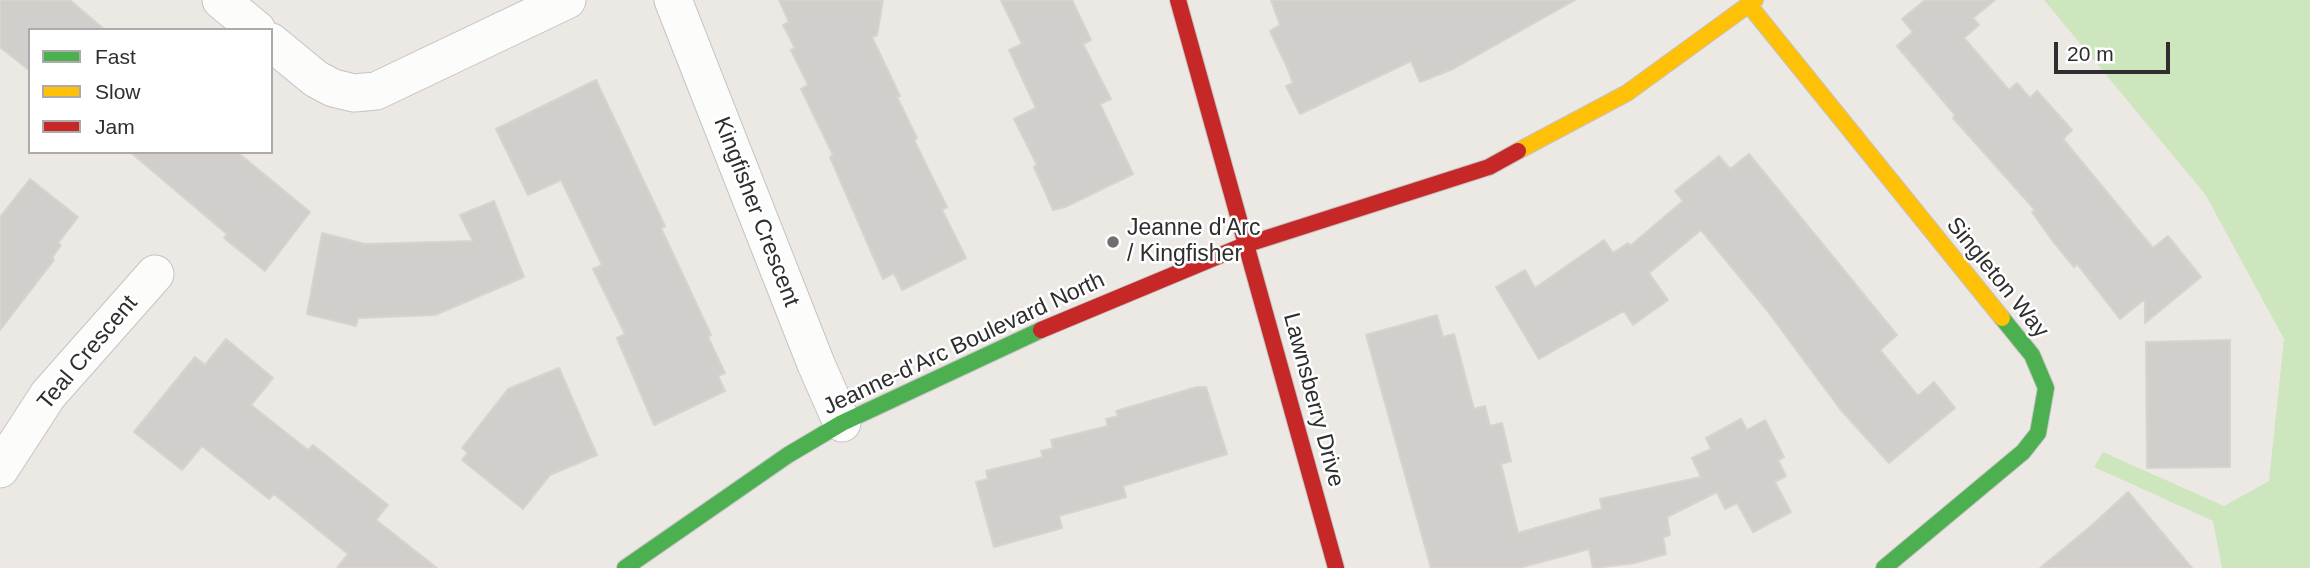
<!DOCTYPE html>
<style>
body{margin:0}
#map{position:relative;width:2310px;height:568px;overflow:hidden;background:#ece8e4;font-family:Helvetica,sans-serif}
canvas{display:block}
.legend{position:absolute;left:28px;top:28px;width:245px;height:126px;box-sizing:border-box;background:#fff;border:2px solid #ababab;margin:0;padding:9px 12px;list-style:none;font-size:21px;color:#2e2e2e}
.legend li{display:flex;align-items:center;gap:14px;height:35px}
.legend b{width:35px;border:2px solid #ababab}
.scale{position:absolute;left:2054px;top:42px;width:116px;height:32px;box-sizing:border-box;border:4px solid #2e2e2e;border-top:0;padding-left:9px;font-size:21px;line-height:24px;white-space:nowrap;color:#2e2e2e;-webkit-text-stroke:5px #fff;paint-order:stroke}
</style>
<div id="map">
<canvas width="2310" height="568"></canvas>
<ul class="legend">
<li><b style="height:9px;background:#4caf50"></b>Fast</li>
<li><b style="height:9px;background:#ffc107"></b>Slow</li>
<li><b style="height:9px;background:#c62828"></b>Jam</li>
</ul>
<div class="scale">20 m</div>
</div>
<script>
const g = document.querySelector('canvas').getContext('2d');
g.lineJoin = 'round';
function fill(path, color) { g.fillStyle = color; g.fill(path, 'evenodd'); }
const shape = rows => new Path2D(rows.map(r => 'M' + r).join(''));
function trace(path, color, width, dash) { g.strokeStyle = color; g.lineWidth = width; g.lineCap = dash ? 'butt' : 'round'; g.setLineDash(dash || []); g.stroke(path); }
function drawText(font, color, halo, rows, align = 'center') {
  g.font = font + ' Helvetica,sans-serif'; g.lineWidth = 5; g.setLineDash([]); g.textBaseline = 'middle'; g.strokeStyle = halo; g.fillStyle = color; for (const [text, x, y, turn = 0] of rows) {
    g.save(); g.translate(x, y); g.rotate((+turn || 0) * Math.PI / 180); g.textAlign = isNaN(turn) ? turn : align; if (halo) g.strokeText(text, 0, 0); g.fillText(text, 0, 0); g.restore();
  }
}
const green = shape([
 [2044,0,2310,0,2310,568,2222,568,2213,521,2094,467,2103,452,2224,506,2269,481,2284,339,2205,194]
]);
const building = shape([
 [0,0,71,1,105,30,30,30,30,71,0,47,0,0],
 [779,0,883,0,877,35,872,37,900,96,897,97,917,138,914,140,947,207,942,210,966,258,902,290,894,273,883,279,830,157,833,155,801,89,808,85,791,50,795,48,783,25,789,22,779,0],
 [1001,0,1072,0,1091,40,1083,44,1111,99,1100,104,1133,174,1065,207,1053,210,1034,167,1037,165,1014,119,1036,108,1009,50,1022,44,1001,0],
 [1271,0,1575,0,1453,69,1420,82,1411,61,1300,114,1286,86,1293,83,1287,67,1270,31,1280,25,1271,0],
 [1925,0,1995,0,1973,18,1979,25,1964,38,2009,90,2017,83,2030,98,2037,91,2072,130,2063,139,2153,248,2168,236,2201,277,2145,323,2145,299,2120,319,2077,264,2074,267,2052,240,2032,212,2035,210,1953,118,1955,115,1897,46,1913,32,1902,19,1925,0],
 [596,80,665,226,661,228,711,335,708,337,725,373,718,376,725,391,654,425,617,338,625,334,593,269,602,265,561,180,528,195,496,129,596,80],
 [130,152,237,152,310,212,265,271,224,238,227,234,130,152],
 [1749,154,1897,335,1880,350,1918,396,1934,382,1955,408,1889,463,1840,409,1766,309,1701,230,1649,273,1668,300,1633,325,1624,311,1539,359,1496,287,1525,270,1535,288,1604,240,1613,253,1628,243,1630,246,1683,201,1675,191,1719,156,1730,169,1749,154],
 [30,179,78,217,58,243,61,245,52,258,54,260,0,330,0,217,30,179],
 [494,201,524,277,435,315,358,318,356,326,307,314,322,233,365,244,473,241,460,215,494,201],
 [1437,315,1443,337,1454,334,1474,409,1485,406,1490,426,1502,423,1511,461,1501,464,1518,533,1602,509,1600,499,1701,477,1692,458,1711,449,1706,438,1741,419,1747,430,1765,420,1784,457,1778,460,1786,476,1775,482,1791,512,1753,532,1737,503,1725,509,1717,492,1667,517,1670,535,1663,537,1666,554,1635,563,1593,568,1589,549,1519,568,1431,568,1366,335,1437,315],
 [226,339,273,378,251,405,308,450,313,445,388,505,376,520,437,568,337,568,348,554,274,494,269,499,202,446,182,470,134,432,195,357,205,365,226,339],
 [2230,340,2230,467,2147,468,2146,342,2230,340],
 [559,368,597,455,550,475,523,509,462,460,468,453,462,448,508,389,559,368],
 [1197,387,1206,387,1227,454,1123,486,1126,497,1059,516,1062,528,994,547,976,482,988,479,986,471,1043,457,1041,451,1053,448,1051,440,1108,426,1106,419,1118,416,1116,411,1197,387],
 [2128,492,2192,568,2040,568,2091,526,2128,492]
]);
const street = shape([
 [221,0,257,30],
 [673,0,816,364,842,423],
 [271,42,316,79,333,88,354,93,376,91,567,0],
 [0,469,48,395,155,274]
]);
const fast = shape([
 [625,568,788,455,842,423,1041,330],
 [1884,568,2023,452,2038,433,2046,388,2032,355,2002,318]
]);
const slow = shape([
 [1749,5,2002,318],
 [1518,151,1627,93,1755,0]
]);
const jam = shape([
 [1178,0,1336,568],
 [1041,330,1245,245,1489,167,1518,151]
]);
const markers = [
 [1113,242,7,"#706f6e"]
];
const streetNames = [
 ["Kingfisher Crescent",756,212,69],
 ["Singleton Way",1997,278,51],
 ["Jeanne-d'Arc Boulevard North",964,344,-25],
 ["Teal Crescent",88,353,-50],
 ["Lawnsberry Drive",1313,400,75]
];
const poiNames = [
 ["Jeanne d'Arc",1127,229],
 ["/ Kingfisher",1127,255]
];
fill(green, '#cee6be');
fill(building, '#d1cecb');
trace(building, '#d7d4d0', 2);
trace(street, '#c5c4c5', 39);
trace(fast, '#c5c4c5', 18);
trace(slow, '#c5c4c5', 18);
trace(jam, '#c5c4c5', 18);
trace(street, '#fcfcfb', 37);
trace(fast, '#4caf50', 16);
trace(slow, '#ffc107', 16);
trace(jam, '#c62828', 16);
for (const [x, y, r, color] of markers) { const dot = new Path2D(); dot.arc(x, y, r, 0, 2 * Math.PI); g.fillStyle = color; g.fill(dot); trace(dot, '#fff', 2.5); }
drawText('23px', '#2e2e2e', '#fff', streetNames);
drawText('23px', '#2e2e2e', '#fff', poiNames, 'left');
</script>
